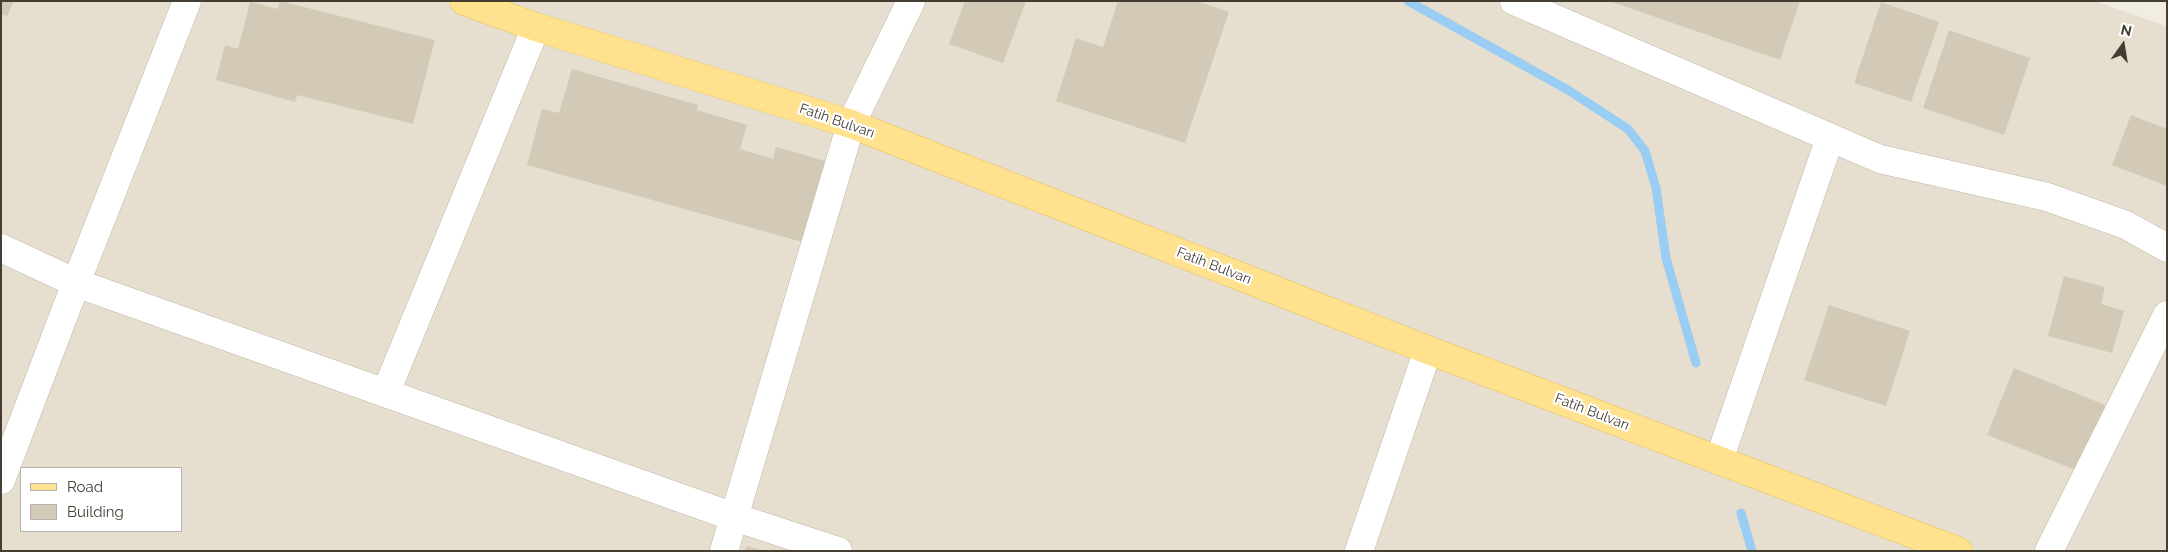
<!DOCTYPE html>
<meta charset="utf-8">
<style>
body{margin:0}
#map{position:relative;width:2168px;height:552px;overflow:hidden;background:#f2ede2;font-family:Raleway,sans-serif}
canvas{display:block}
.frame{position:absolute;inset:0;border:2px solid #433d32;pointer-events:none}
.legend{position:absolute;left:20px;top:467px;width:162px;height:65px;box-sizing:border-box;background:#fff;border:1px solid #b4b1ad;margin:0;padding:6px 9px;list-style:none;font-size:15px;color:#433d32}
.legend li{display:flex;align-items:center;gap:10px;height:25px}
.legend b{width:25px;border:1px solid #b4b1ad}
.north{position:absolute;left:2098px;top:20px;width:50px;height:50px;-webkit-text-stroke:4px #fff;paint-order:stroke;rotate:13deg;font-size:14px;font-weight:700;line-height:20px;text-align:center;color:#433d32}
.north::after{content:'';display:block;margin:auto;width:18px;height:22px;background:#433d32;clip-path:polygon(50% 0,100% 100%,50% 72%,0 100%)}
</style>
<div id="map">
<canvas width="2168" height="552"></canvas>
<div class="frame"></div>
<ul class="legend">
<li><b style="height:6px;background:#ffe18e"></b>Road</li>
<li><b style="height:14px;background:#d3c9b7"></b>Building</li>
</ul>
<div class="north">N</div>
</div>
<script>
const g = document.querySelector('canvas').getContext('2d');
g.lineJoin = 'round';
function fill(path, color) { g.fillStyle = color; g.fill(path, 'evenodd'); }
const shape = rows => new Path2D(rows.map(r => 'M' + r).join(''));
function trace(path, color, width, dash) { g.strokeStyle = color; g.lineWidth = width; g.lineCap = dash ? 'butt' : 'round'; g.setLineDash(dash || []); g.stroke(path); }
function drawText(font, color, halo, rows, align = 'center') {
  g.font = font + ' Raleway,sans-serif'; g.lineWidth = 4.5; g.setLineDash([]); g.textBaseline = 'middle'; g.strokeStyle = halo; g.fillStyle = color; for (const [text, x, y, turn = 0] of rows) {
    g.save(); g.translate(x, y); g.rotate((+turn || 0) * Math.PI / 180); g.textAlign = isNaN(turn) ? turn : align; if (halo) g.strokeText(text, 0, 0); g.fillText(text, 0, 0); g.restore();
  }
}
const residential = shape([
 [1,1,2094,1,2167,26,2167,551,1,551],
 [21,468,181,468,181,531,21,531]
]);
const stream = shape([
 [1408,1,1568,90,1628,129,1645,151,1656,188,1666,258,1696,363],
 [1741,513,1752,551]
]);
const building = shape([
 [1,1,14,1,7,16,1,14],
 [280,1,435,40,413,124,297,95,295,102,216,80,225,45,238,49,250,2,278,9],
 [965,1,1026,1,1003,63,949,44],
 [1118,1,1197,1,1229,12,1185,143,1056,101,1076,38,1103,47],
 [1609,1,1800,1,1780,60],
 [1881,2,1939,22,1911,102,1854,83],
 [1949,30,2030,58,2004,135,1923,108],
 [572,69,698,105,697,110,747,125,740,149,773,159,776,147,829,162,806,243,527,165,542,109,559,113],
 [2131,115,2167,129,2167,186,2112,165],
 [2064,276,2105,287,2101,304,2124,311,2112,353,2048,336],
 [1829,305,1910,331,1886,406,1804,380],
 [2014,368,2105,405,2078,471,1987,435],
 [747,546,760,550,760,551,745,551]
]);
const minor = shape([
 [1514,1,1880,159,2047,197,2126,225,2167,248],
 [1,248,76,283,734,517,838,551],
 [386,392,536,27],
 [1719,460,1830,138],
 [1,480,76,283,187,1],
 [724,551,851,124,911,1],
 [1359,551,1428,350],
 [2049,551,2167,315]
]);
const major = shape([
 [464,1,536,27,851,124,1428,350,1958,551]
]);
const streetNames = [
 ["Fatih Bulvarı",837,121,19],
 ["Fatih Bulvarı",1214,266,21],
 ["Fatih Bulvarı",1592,412,21]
];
fill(residential, '#e6dfd0');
trace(stream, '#9acdf3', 9);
fill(building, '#d3c9b7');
trace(minor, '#c0b8a7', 29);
trace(major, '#e8c05a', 29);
trace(minor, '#fff', 28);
trace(major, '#ffe18e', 28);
drawText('14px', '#433d32', '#fff', streetNames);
</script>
